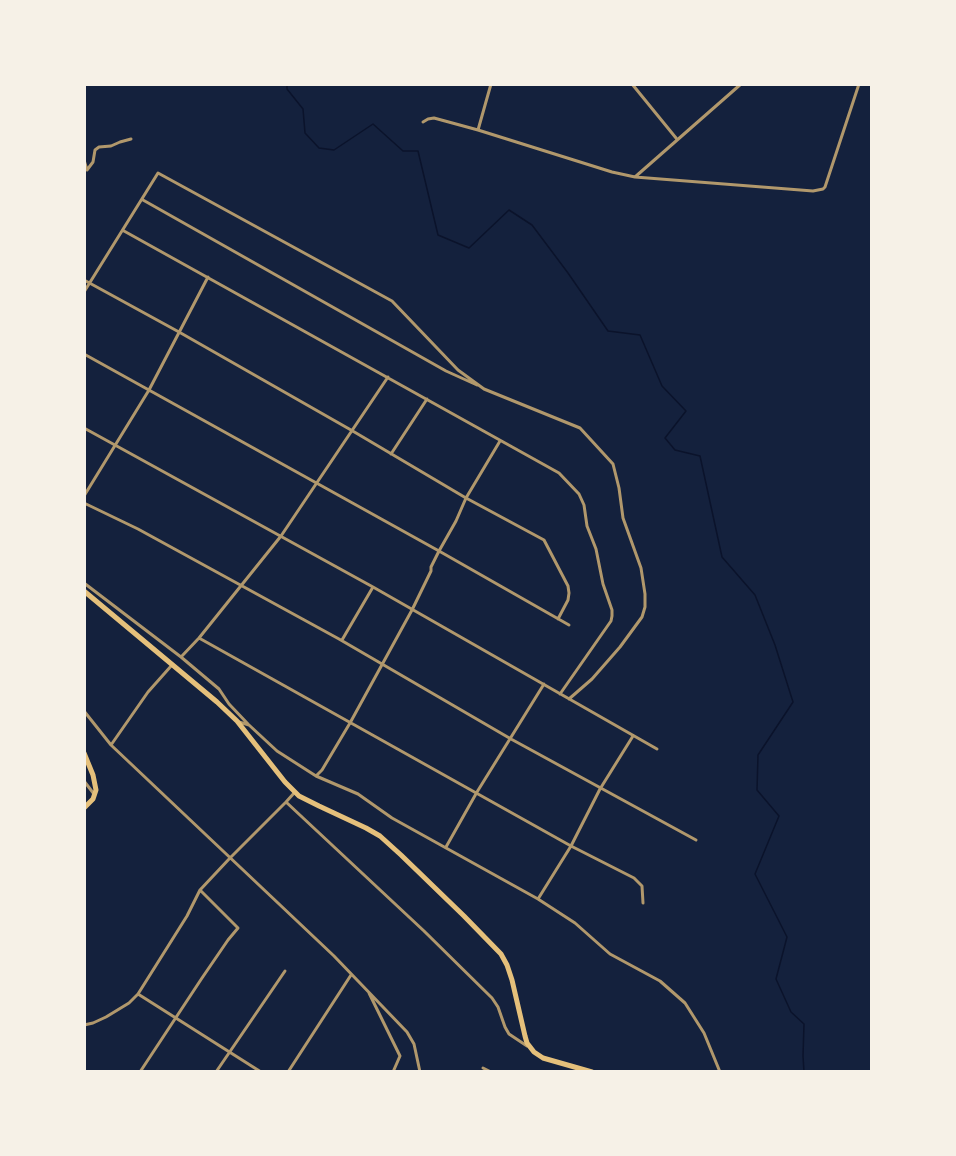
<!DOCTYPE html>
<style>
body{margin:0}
#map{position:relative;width:956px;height:1156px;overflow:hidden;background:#14213d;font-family:"DM Sans",sans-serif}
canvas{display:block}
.frame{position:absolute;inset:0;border:86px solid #f6f1e7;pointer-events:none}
</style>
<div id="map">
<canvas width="956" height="1156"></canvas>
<div class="frame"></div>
</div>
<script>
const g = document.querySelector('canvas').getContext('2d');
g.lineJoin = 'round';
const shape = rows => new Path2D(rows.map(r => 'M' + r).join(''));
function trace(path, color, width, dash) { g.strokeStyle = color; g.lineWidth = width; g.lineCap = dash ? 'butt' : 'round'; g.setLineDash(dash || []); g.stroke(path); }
const stream = shape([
 [287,84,287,89,303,109,305,133,319,148,334,150,373,124,403,151,418,151,438,235,469,248,509,210,532,225,568,273,608,331,640,335,662,386,686,411,665,438,675,450,700,456,722,557,755,595,775,645,793,702,758,755,757,790,779,816,755,874,787,937,776,979,791,1012,804,1024,803,1056,804,1072]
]);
const minor = shape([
 [632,84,676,138],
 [423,122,428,119,434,118,478,130,612,172,635,177,813,191,823,189,825,187,859,84],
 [478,130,491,84],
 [84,160,87,170],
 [84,168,87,170,93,162,95,150,99,147,111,146,120,142,131,139],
 [635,177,741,84],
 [143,200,446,371,477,385],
 [124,231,559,473,579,494,584,505,587,526,596,549,603,584,612,610,612,616,611,621,560,694],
 [84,280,179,332,351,430,466,498,544,540,568,586,569,593,568,600,558,619],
 [84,292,158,173,392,301,458,370,484,389,580,428,613,464,619,488,623,518,641,568,645,594,645,607,642,617,620,647,592,679,569,699],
 [84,354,439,551,569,625],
 [84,428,373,587,657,749],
 [391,454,427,399],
 [84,496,149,390,208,277],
 [84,503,138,529,339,639,511,739,696,840],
 [84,583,181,657,219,689,229,704,248,724],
 [199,638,571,846,634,878,642,886,643,903],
 [342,640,373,587],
 [181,657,199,638,281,536,388,377],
 [84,711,111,745,334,956,407,1032,414,1044,420,1072],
 [239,722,249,725,277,751,316,776,358,794,392,818,538,899,575,923,610,954,660,981,685,1003,704,1033,720,1072],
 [111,745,148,692,172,665],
 [317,775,322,770,350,723,412,610,431,571,431,567,439,551,456,521,466,498,500,441],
 [84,781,94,794],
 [286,802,424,931,492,998,498,1007,505,1027,509,1034,527,1046],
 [446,847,477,792,544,684],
 [538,899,571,846,600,789,633,736],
 [369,993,400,1056,393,1072],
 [138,994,261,1072],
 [84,1025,93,1023,106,1017,129,1003,138,994,187,916,200,890,230,858,286,802,295,792],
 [483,1068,491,1072],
 [140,1072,202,978,228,940,238,928,200,890],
 [216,1072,285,971],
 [288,1072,351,975],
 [376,1072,387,1072]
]);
const primary = shape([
 [84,591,217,702,237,721,285,782,299,796,319,806,366,828,380,836,401,855,464,916,501,954,507,965,512,980,525,1036,527,1043,534,1052,543,1058,592,1072],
 [84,753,93,775,96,790,93,799,84,808]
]);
trace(stream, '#0b132b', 1.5);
trace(minor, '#b1986c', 3);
trace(primary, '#e5c07b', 5);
</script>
